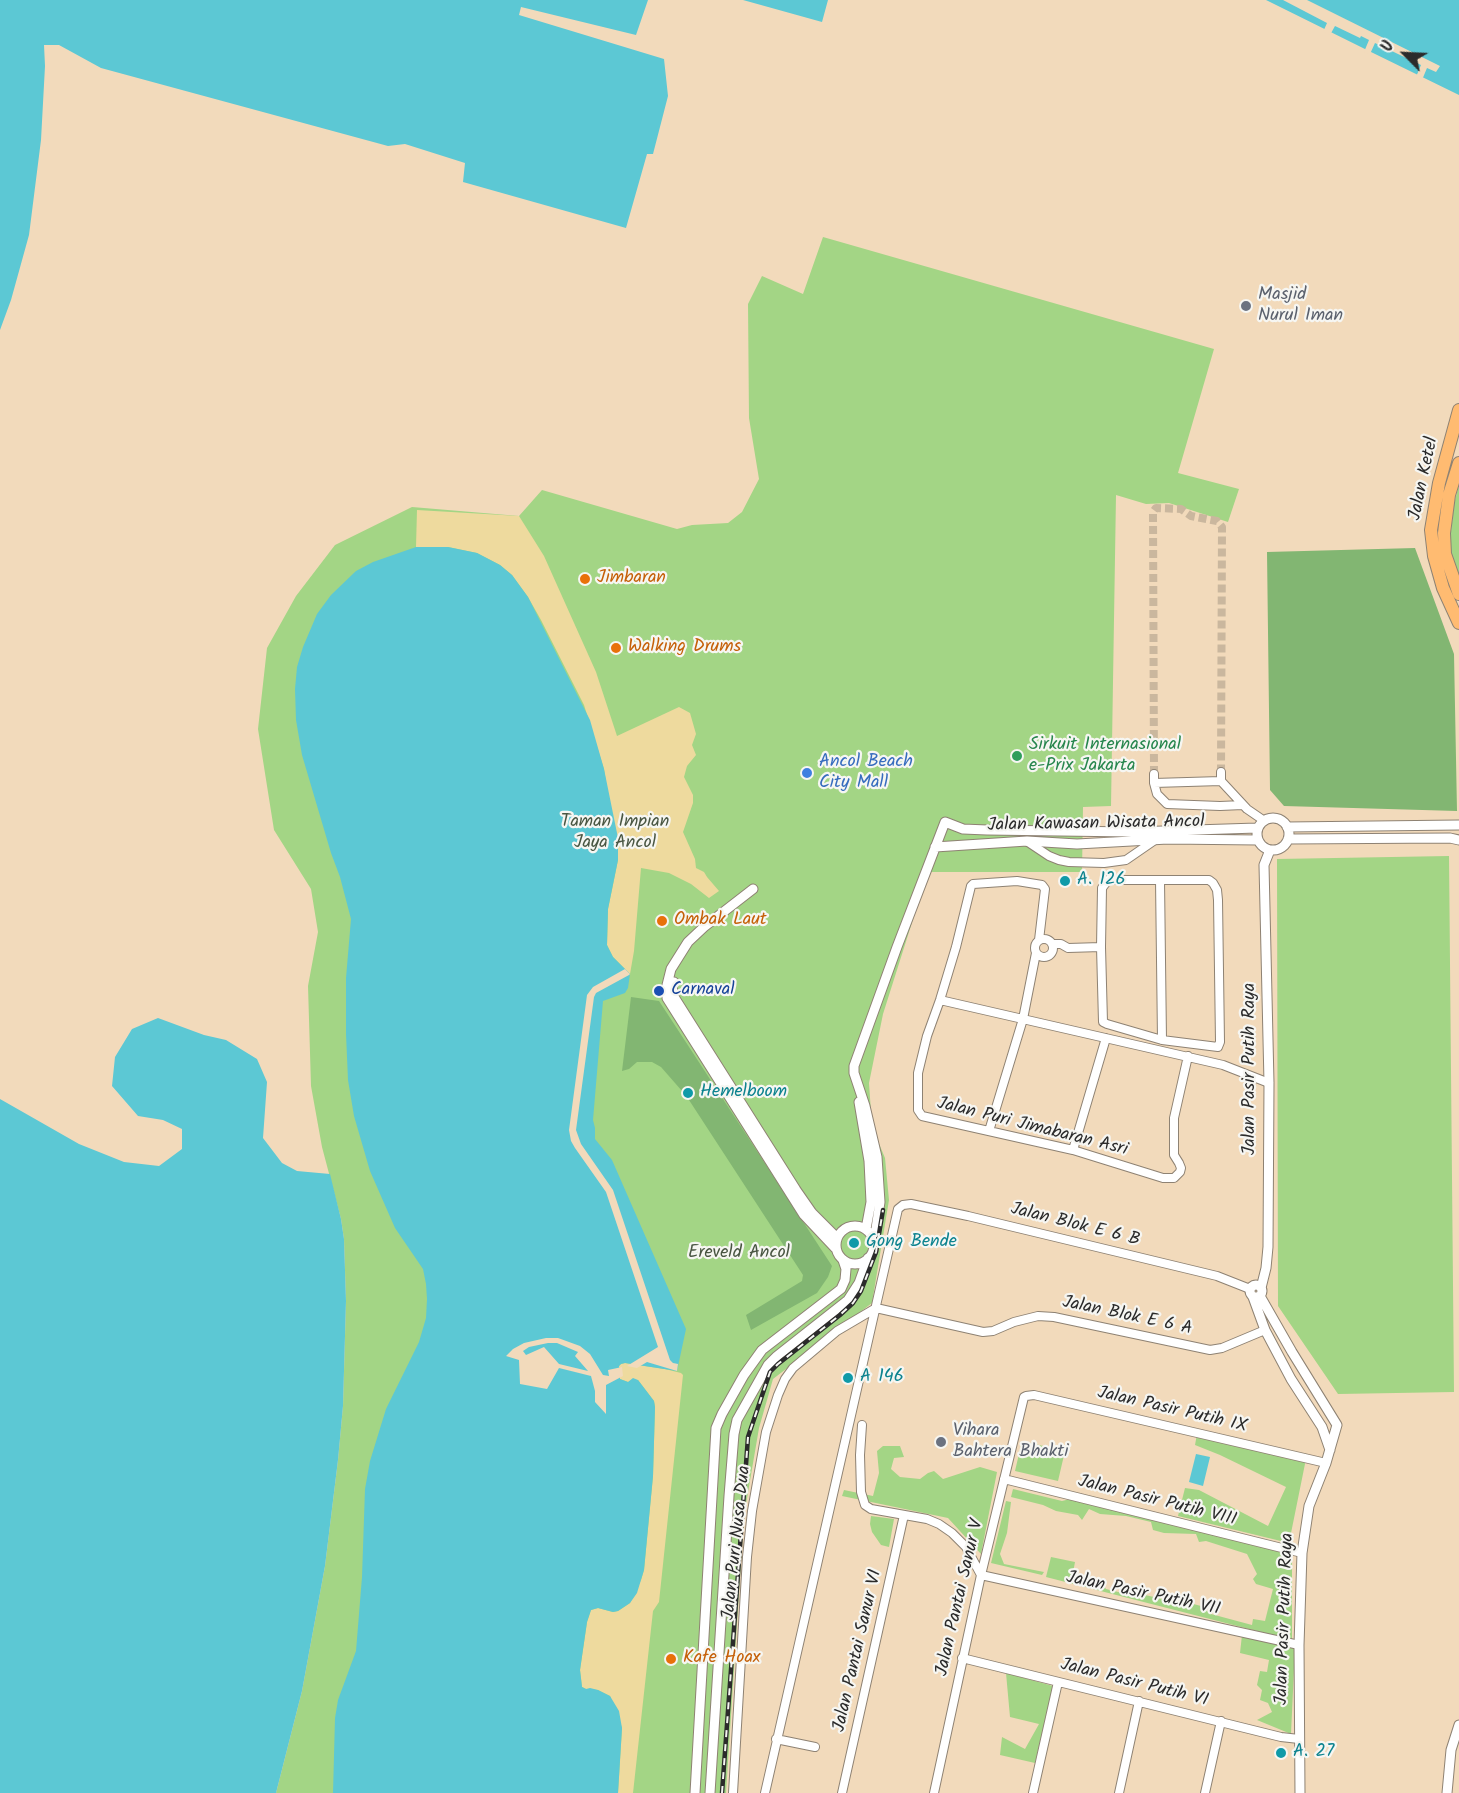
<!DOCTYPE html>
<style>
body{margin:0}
#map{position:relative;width:1459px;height:1793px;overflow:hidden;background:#f2dabb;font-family:Kalam,sans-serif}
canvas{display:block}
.north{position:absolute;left:1375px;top:24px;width:60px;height:60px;-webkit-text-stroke:4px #f6f6f2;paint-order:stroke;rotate:294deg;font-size:16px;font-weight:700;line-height:24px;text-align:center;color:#2b2b2b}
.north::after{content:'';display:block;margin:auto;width:21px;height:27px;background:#2b2b2b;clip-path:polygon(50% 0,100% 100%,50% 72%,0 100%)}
</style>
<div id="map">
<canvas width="1459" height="1793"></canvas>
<div class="north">U</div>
</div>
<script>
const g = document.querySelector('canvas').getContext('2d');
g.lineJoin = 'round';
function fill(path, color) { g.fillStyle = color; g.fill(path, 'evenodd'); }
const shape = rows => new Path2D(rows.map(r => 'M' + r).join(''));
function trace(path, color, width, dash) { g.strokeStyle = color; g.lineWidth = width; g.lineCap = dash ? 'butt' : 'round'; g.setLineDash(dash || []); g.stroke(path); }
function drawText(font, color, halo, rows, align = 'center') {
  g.font = font + ' Kalam,sans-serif'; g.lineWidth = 4.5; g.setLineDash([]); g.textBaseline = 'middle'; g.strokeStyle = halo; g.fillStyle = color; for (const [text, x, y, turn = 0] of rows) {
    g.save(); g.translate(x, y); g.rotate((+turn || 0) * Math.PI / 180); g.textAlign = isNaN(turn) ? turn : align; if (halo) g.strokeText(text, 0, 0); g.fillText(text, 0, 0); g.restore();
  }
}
const green = shape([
 [823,237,1214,349,1178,473,1239,489,1228,522,1169,503,1146,504,1116,495,1111,806,1083,807,1082,872,928,872,883,1014,869,1083,872,1127,885,1158,889,1200,872,1303,773,1379,759,1428,744,1516,726,1793,276,1793,302,1691,325,1566,338,1460,343,1406,346,1301,344,1239,341,1219,322,1147,311,1086,308,986,318,932,311,889,274,830,258,729,267,648,296,596,335,545,412,507,519,516,542,490,677,529,692,525,728,523,742,512,759,479,749,418,748,304,762,276,803,294],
 [1459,485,1459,582,1449,550,1454,504],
 [1449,856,1454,1392,1338,1394,1278,1306,1277,859],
 [1197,1434,1307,1454,1289,1543,1178,1516,1185,1488,1199,1490,1268,1526,1286,1487,1220,1455,1195,1445],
 [1022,1441,1065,1451,1058,1481,1015,1471],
 [883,1446,900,1446,904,1457,894,1458,891,1469,900,1477,920,1479,928,1473,934,1471,943,1479,980,1467,997,1472,981,1554,948,1518,842,1496,844,1490,873,1496,879,1473,877,1451],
 [1013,1489,1062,1501,1070,1499,1292,1553,1292,1640,1046,1577,1051,1557,1075,1562,1072,1578,1104,1586,1106,1589,1143,1598,1145,1595,1176,1602,1182,1601,1201,1606,1211,1614,1252,1625,1253,1619,1265,1621,1273,1589,1256,1584,1253,1579,1257,1574,1247,1554,1206,1541,1199,1542,1196,1534,1164,1533,1153,1530,1151,1522,1126,1516,1100,1514,1089,1509,1082,1520,1078,1515,1056,1511,1043,1505,1011,1497],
 [1006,1501,1011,1502,1007,1533,1000,1554,1004,1564,1044,1572,1042,1575,991,1563],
 [871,1516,894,1519,889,1547,881,1545,872,1532,870,1524],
 [1242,1635,1295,1647,1291,1734,1257,1720,1272,1712,1268,1703,1260,1700,1262,1690,1257,1685,1260,1671,1267,1672,1269,1660,1240,1653],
 [1006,1673,1053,1686,1035,1763,1000,1755,1002,1737,1025,1749,1039,1724,1010,1717]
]);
const forest = shape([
 [1415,548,1454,654,1457,811,1284,806,1270,790,1267,552],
 [631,997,659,1001,832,1266,828,1277,817,1293,751,1330,746,1315,802,1281,803,1275,689,1100,690,1094,682,1091,661,1067,652,1062,637,1062,629,1069,622,1071]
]);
const sand = shape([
 [417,510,519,516,544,556,596,672,617,736,679,707,690,713,696,734,692,745,696,755,687,766,684,777,693,795,693,803,683,832,695,859,696,868,704,872,707,877,719,891,709,898,691,884,669,873,641,868,634,951,630,974,613,957,607,945,608,909,618,860,604,769,584,705,541,620,528,597,512,575,500,565,477,553,448,547,416,547],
 [625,1363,665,1369,681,1373,683,1375,659,1602,653,1611,633,1793,618,1793,622,1728,610,1696,598,1690,586,1689,582,1687,580,1670,587,1622,591,1610,598,1608,613,1612,618,1611,630,1603,641,1580,644,1570,653,1476,655,1407,654,1401,638,1380,628,1382,620,1379,619,1366,621,1364]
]);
const water = shape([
 [0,0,648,0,636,35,521,7,519,15,664,59,668,96,653,154,647,154,626,228,463,182,465,163,405,144,388,146,101,68,59,45,44,45,45,66,41,140,29,235,11,300,0,330],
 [743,0,828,0,822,22],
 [1266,0,1459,0,1459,95,1371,52],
 [416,547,448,547,477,553,500,565,512,575,528,597,590,720,604,769,618,838,618,860,608,909,607,945,613,957,630,974,628,988,625,993,603,1001,593,1120,595,1128,595,1139,612,1160,686,1329,677,1371,625,1363,621,1364,619,1366,620,1379,628,1382,633,1378,638,1380,654,1401,655,1407,653,1476,644,1570,637,1593,630,1603,618,1611,613,1612,598,1608,591,1610,587,1622,580,1670,582,1687,586,1689,590,1688,598,1690,610,1696,619,1711,622,1728,618,1793,333,1793,335,1718,338,1700,356,1651,362,1577,365,1489,370,1461,386,1409,419,1342,426,1318,427,1299,426,1284,423,1269,395,1228,370,1171,354,1116,348,1080,346,1034,346,978,351,919,340,877,331,853,302,755,296,720,295,689,297,667,303,647,317,614,331,595,356,571,373,562],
 [158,1018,204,1035,226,1040,257,1059,267,1082,263,1138,282,1163,297,1171,330,1174,341,1219,344,1239,346,1301,343,1406,338,1460,325,1566,302,1691,276,1793,0,1793,0,1099,79,1144,124,1162,159,1166,182,1149,182,1129,163,1120,138,1116,112,1086,115,1057,132,1029],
 [1196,1454,1210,1457,1203,1486,1189,1482]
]);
const pier = shape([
 [1283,0,1307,0,1440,66,1436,72,1427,68,1422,80,1416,77,1421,65,1375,43,1370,54,1364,52,1369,40,1361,36,1360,38,1335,26,1330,35,1323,32,1327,23],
 [625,969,630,974,629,975,596,993,594,997,576,1130,581,1144,613,1190,670,1360,673,1363,678,1364,677,1371,647,1362,637,1368,627,1366,658,1347,606,1192,575,1148,571,1141,569,1130,587,995,593,987],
 [546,1338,558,1338,580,1346,590,1354,603,1375,609,1376,608,1370,622,1367,623,1376,606,1385,606,1414,595,1402,595,1391,591,1376,559,1368,547,1389,520,1384,519,1360,506,1356,513,1349,524,1343],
 [548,1343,557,1343,578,1352,575,1356,588,1371,559,1364,544,1347,526,1355,523,1351,529,1347]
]);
const minorTunnel = shape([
 [1154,774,1153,512,1156,508,1181,509,1191,516,1217,521,1222,527,1221,772]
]);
const minor = shape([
 [1221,772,1221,781,1247,809,1263,820],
 [1154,774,1154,783,1157,794,1167,804,1220,806,1243,805],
 [1154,783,1221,781],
 [1028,842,1049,856,1059,860,1069,862,1104,863,1126,860,1155,840],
 [1108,880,1209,880,1213,883,1217,890,1218,900,1220,1042,1218,1047,1162,1040,1107,1024,1103,1022,1101,947,1102,888,1108,880],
 [1160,880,1162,1040],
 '1035 948a9 9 0 1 1 18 0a9 9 0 1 1-18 0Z',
 [1039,940,1045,889,1042,885,1017,881,973,884,971,886,956,947,940,1000,927,1036,918,1073,918,1110,922,1116,1073,1150,1163,1178,1174,1178,1180,1172,1181,1168,1179,1163,1174,1155,1174,1118,1188,1056],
 [1052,944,1061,944,1068,948,1101,947],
 [940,1000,1223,1065,1269,1083],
 [989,1131,1023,1019,1036,953],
 [1073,1150,1106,1038],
 [862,1425,860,1455,861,1492,865,1505,871,1509,927,1519,939,1524,952,1533,966,1547,981,1575,1299,1645],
 [1004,1479,1302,1553],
 [962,1658,1281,1737,1299,1739],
 [776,1739,815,1747],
 [733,1793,747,1557,752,1511,766,1432,778,1395,785,1379,793,1368,837,1331,876,1308,983,1332,993,1331,1014,1322,1038,1316,1054,1317,1210,1350,1222,1348,1265,1330],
 [765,1793,898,1209,903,1205,911,1204,968,1216,1217,1276,1250,1289],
 [842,1793,904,1515],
 [934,1793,981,1575,1024,1397,1026,1396,1034,1395,1326,1463],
 [1033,1793,1058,1682],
 [1119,1793,1139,1701],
 [1205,1793,1221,1721]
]);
const tertiary = shape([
 '1257 834a16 16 0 1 1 32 0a16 16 0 1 1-32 0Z',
 [1287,827,1459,825],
 [1288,839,1450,838,1459,840],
 [935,847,1027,841,1077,844,1168,839,1258,840],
 [753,889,704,927,688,942,671,969,667,985,667,998,804,1215,836,1249],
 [674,982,672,987,674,997,796,1190,812,1213,837,1238],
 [859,1102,869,1161,871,1202,866,1229],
 '836 1245a19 19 0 1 1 38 0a19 19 0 1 1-38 0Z',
 [874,1242,880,1202,877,1157,865,1106,854,1073,854,1066,897,947,945,822,963,829,987,830,1132,832,1257,828],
 '1250 1291a6 6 0 1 1 12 0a6 6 0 1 1-12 0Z',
 [1261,1288,1266,1268,1268,1247,1269,1083,1264,865,1270,850],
 [1260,1296,1292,1352,1337,1425,1326,1463,1309,1506,1302,1553,1299,1645,1300,1793],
 [1253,1297,1265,1330,1291,1379,1322,1427,1330,1450],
 [695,1793,716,1428,722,1414,744,1375,762,1350,841,1289,845,1280,846,1269,843,1260],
 [710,1793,729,1496,734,1434,737,1420,768,1365,777,1356,848,1300,859,1283,868,1258],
 [1447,1793,1451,1750,1459,1725]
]);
const trunk = shape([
 [1459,410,1439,483,1431,530,1434,556,1443,588,1459,623],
 [1459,463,1449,495,1444,533,1445,554,1459,594]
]);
const rail = shape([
 [722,1793,748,1437,770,1372,778,1364,840,1315,853,1303,861,1291,876,1252,883,1210]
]);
const markers = [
 [1246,306,6,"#6b7280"],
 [585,579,6,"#e8710a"],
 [616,648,6,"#e8710a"],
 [1017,756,6,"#2e9e5b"],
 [807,773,6,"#3f7fe0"],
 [1065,881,6,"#0f9aa8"],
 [662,921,6,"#e8710a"],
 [659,991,6,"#1a4fb4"],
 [688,1093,6,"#0f9aa8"],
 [854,1243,6,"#0f9aa8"],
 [848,1378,6,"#0f9aa8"],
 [941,1442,6,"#6b7280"],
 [671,1659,6,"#e8710a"],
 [1281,1753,6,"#0f9aa8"]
];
const worshipNames = [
 ["Masjid",1258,296],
 ["Nurul Iman",1258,317],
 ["Vihara",953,1432],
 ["Bahtera Bhakti",953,1453]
];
const streetNames = [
 ["Jalan Ketel",1425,479,-78],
 ["Jalan Kawasan Wisata Ancol",1096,825,-1],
 ["Jalan Pasir Putih Raya",1251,1069,-90],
 ["Jalan Puri Jimabaran Asri",1032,1128,14],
 ["Jalan Blok E 6 B",1075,1226,14],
 ["Jalan Blok E 6 A",1127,1317,12],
 ["Jalan Pasir Putih IX",1172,1411,13],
 ["Jalan Pasir Putih VIII",1157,1502,14],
 ["Jalan Puri Nusa Dua",738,1543,-84],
 ["Jalan Pasir Putih VII",1143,1595,12],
 ["Jalan Pantai Sanur V",961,1598,-77],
 ["Jalan Pasir Putih Raya",1286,1619,-88],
 ["Jalan Pantai Sanur VI",859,1651,-77],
 ["Jalan Pasir Putih VI",1134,1684,14]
];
const foodNames = [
 ["Jimbaran",597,579],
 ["Walking Drums",628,648],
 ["Ombak Laut",674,921],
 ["Kafe Hoax",683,1659]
];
const leisureNames = [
 ["Sirkuit Internasional",1029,746],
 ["e-Prix Jakarta",1029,767]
];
const shopNames = [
 ["Ancol Beach",819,763],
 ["City Mall",819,784]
];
const parkNames = [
 ["Taman Impian",615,823],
 ["Jaya Ancol",615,844],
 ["Ereveld Ancol",739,1254]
];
const cultureNames = [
 ["A. 126",1077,881],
 ["Hemelboom",700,1093],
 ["Gong Bende",866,1243],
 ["A 146",860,1378],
 ["A. 27",1293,1753]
];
const transitNames = [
 ["Carnaval",671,991]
];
fill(green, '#a3d585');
fill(forest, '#82b672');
fill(sand, '#eeda9e');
fill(water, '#5cc8d4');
fill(pier, '#f2dabb');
trace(minorTunnel, '#cab79e', 8, [8, 4]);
trace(minor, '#8e8273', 10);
trace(tertiary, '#8e8273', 11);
trace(trunk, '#8e8273', 14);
trace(minor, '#fff', 8);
trace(tertiary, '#fff', 9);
trace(trunk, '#ffbb71', 12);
trace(rail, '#2b2b2b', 4.5);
trace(rail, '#f6f6f2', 2, [7]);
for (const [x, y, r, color] of markers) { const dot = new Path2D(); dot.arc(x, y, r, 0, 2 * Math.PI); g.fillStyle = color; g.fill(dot); trace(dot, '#f6f6f2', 2); }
drawText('18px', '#5b616d', '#f6f6f2', worshipNames, 'left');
drawText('18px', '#2b2b2b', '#f6f6f2', streetNames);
drawText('18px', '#c56008', '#f6f6f2', foodNames, 'left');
drawText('18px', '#27864d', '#f6f6f2', leisureNames, 'left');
drawText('18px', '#366cbe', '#f6f6f2', shopNames, 'left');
drawText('18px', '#495642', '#f6f6f2', parkNames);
drawText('18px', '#0d838f', '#f6f6f2', cultureNames, 'left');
drawText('18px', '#164399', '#f6f6f2', transitNames, 'left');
</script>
